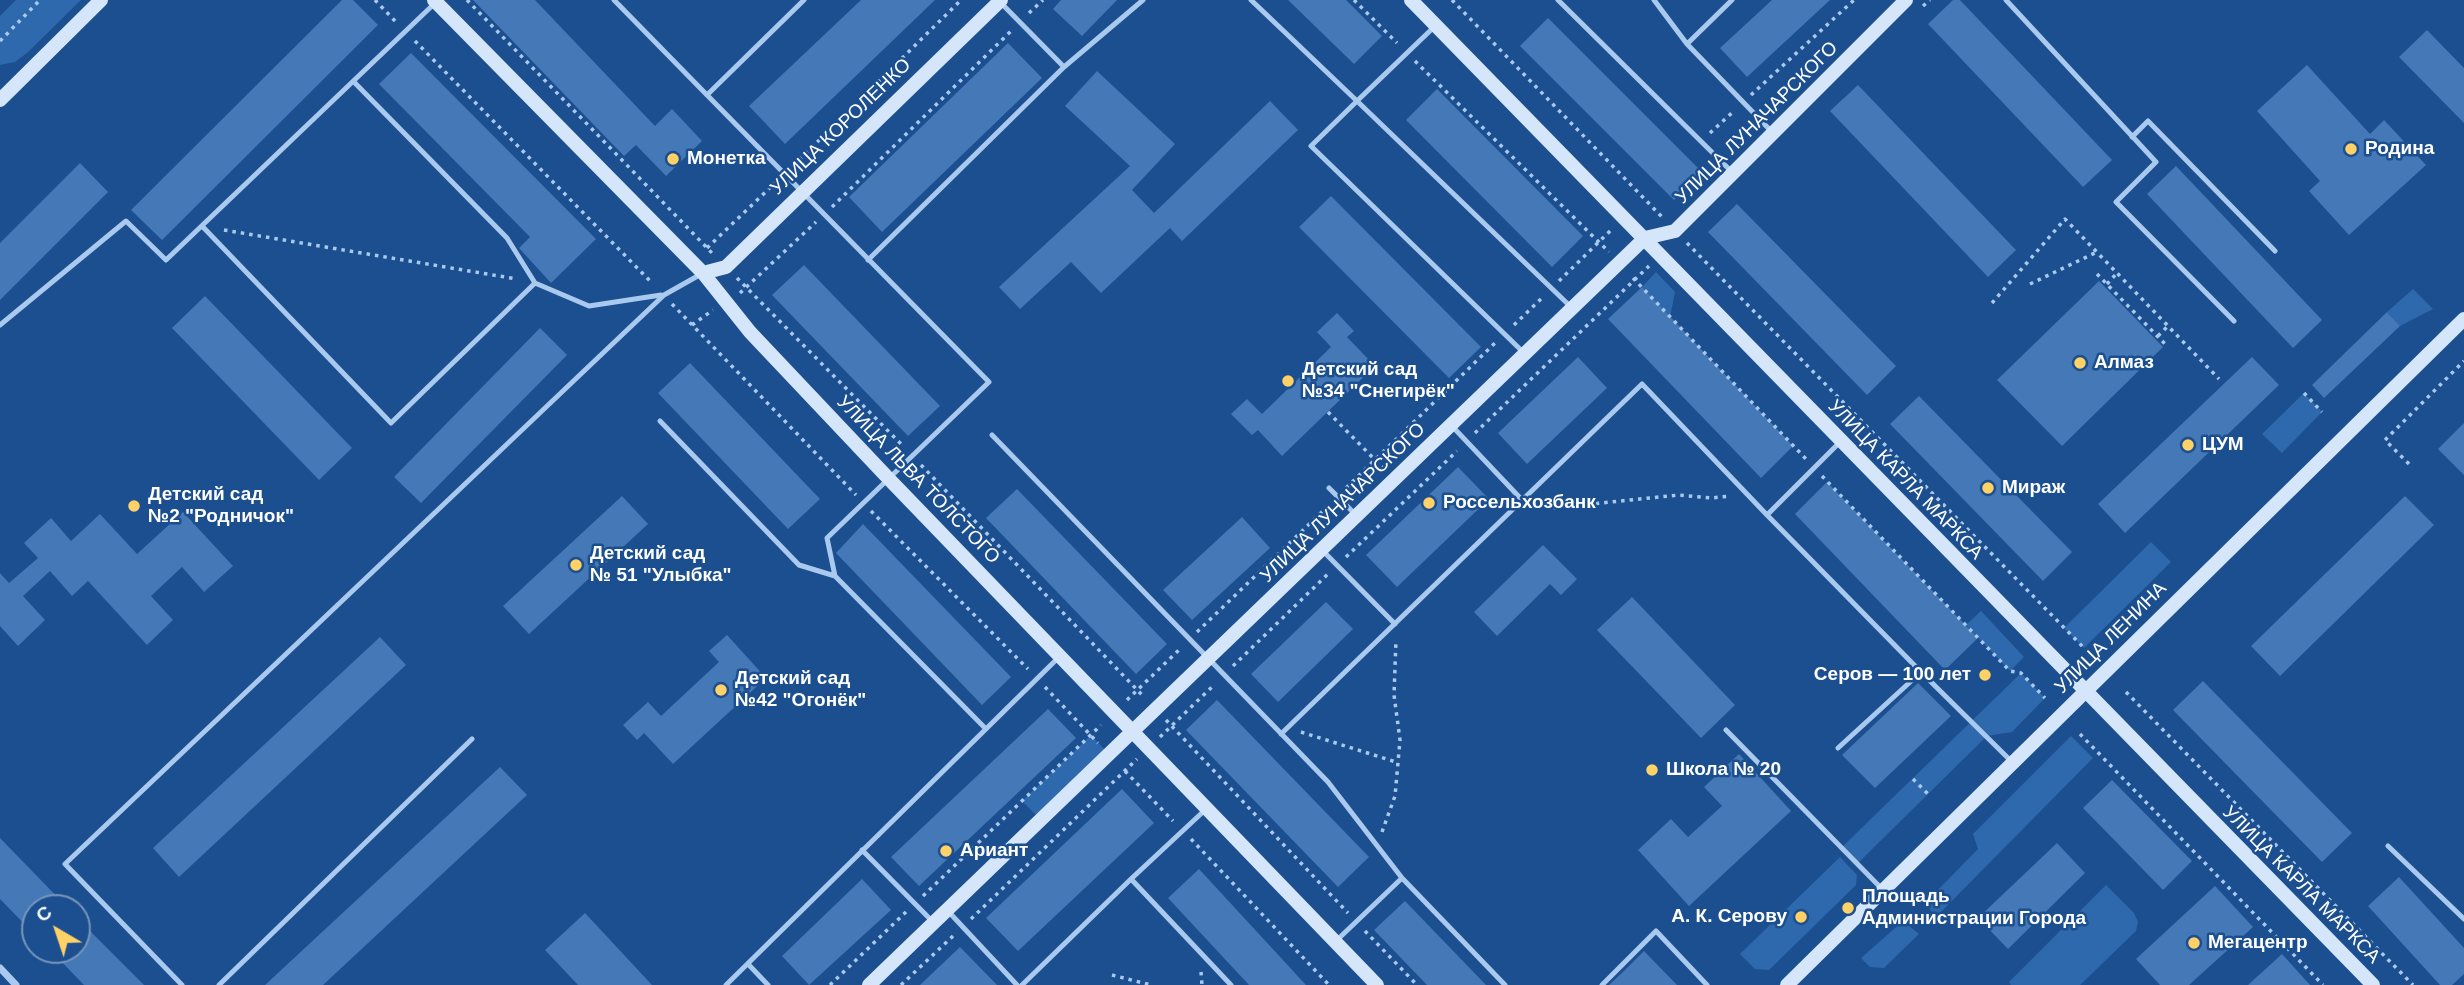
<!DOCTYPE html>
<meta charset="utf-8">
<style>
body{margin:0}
#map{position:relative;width:2464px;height:985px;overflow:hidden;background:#1b4f8f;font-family:Helvetica,sans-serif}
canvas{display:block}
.north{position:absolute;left:21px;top:894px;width:70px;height:70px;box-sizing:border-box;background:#1b4f8f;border:2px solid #7695bc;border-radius:50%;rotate:321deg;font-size:19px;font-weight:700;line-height:28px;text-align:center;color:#fff}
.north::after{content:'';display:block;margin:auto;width:24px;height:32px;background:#ffd166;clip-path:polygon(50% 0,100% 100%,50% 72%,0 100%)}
</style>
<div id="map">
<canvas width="2464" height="985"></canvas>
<div class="north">С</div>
</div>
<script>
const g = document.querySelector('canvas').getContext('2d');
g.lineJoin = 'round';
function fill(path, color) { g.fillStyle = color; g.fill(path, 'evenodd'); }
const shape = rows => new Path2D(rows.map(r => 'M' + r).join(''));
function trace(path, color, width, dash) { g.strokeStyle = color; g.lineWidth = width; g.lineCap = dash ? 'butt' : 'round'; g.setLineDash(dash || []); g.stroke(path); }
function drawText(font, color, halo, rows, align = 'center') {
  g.font = font + ' Helvetica,sans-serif'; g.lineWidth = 5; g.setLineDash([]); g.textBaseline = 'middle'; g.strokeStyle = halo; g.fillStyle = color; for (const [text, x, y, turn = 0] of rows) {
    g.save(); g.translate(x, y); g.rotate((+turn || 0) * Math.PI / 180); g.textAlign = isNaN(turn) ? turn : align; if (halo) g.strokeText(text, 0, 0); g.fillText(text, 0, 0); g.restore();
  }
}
const green = shape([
 [16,0,81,0,27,53,15,62,0,65,0,16],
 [1656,272,1675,292,1670,317,1642,287],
 [2413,289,2433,309,2400,326,2387,312],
 [2304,393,2322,412,2282,453,2262,434],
 [2151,542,2171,562,2084,648,2064,628],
 [1981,611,2024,657,2010,671,1966,625],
 [2021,673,2045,698,2012,732,1987,736,1857,864,1841,848],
 [1091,735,1105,750,1037,816,1022,801],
 [2071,736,2093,758,1936,917,1925,903,1978,849,1973,834],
 [1840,857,1857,875,1856,885,1769,970,1755,969,1740,954],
 [2106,885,2134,913,2138,922,2136,931,2080,985,2011,985,2009,982],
 [1903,921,1919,934,1884,968,1870,967,1861,958]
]);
const building = shape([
 [342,0,353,0,378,25,162,240,131,210],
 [473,0,535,0,655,126,672,109,702,141,666,176,636,145,624,156],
 [861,0,935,0,785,144,749,106],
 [1061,0,1117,0,1082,36,1053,9],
 [1288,0,1346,0,1382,36,1354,64],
 [1772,0,1830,0,1747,77,1720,48],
 [1953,0,1960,0,2112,160,2083,187,1928,24],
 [1548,18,1702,172,1674,200,1520,46],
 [2427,30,2464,68,2464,123,2399,57],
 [1008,43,1042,78,882,232,849,197],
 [411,53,596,239,551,283,519,248,530,237,379,84],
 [2307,65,2370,134,2384,120,2426,165,2349,235,2309,191,2320,181,2257,111],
 [1097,71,1175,144,1132,190,1154,213,1270,101,1298,130,1182,241,1170,228,1101,293,1071,262,1020,309,999,287,1130,166,1065,106],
 [1858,85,2016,250,1988,277,1830,111],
 [1437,89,1583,236,1552,267,1406,120],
 [80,163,108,192,0,300,0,243],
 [2176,166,2322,320,2293,348,2147,194],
 [1331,196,1481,347,1449,378,1299,227],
 [1737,204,1896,366,1867,395,1708,232],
 [804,265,940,406,908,436,772,295],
 [2099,281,2163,347,2062,446,1997,380],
 [1642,287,1793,446,1761,478,1608,319],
 [205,296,352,448,319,480,172,328],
 [2387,312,2400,326,2324,398,2312,385],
 [1337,313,1354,331,1347,337,1375,366,1282,456,1258,430,1252,435,1231,414,1247,399,1262,414,1331,347,1317,332],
 [540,328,567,355,421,503,394,477],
 [1578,357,1607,388,1527,464,1498,433],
 [2252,357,2279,385,2125,533,2098,504],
 [690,363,820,499,788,529,658,393],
 [1919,396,2072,552,2043,581,1890,424],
 [2464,423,2464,475,2438,449],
 [1458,467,1489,499,1397,587,1366,555],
 [1827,482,1978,638,1945,670,1795,514],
 [1017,489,1167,644,1136,674,986,518],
 [622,496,648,524,529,634,503,606],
 [2405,496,2434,525,2280,676,2251,646],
 [183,512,233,566,204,592,182,567,151,596,173,620,147,645,88,581,72,596,50,571,23,596,45,620,18,646,0,626,0,573,9,583,38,558,24,543,51,518,71,541,100,514,137,554],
 [1242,517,1270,548,1192,620,1163,590],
 [863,524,1011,677,982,705,836,553],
 [1543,545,1577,579,1561,595,1550,584,1497,636,1474,612],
 [1632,597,1735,705,1701,738,1597,630],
 [1326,602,1353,629,1278,702,1251,674],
 [727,635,766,678,673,764,644,733,637,740,623,725,648,702,661,716,719,662,709,651],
 [380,637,406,665,179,877,153,848],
 [2203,681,2352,833,2322,862,2173,710],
 [1918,683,1951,716,1875,788,1842,755],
 [1217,700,1369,857,1338,887,1186,730],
 [1048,709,1076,738,919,886,891,857],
 [1739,754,1791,811,1689,906,1638,850,1671,819,1688,837,1722,806,1704,787],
 [500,767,527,795,323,985,265,985],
 [2112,780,2192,861,2163,890,2083,808],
 [1122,789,1154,823,1018,951,986,918],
 [0,838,68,908,35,908,35,935,0,899],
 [2057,843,2085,873,2008,949,1978,918],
 [1199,869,1306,985,1249,985,1168,898],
 [2399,877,2464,948,2464,974,2452,985,2440,985,2368,906],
 [862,879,891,910,809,985,782,956],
 [2215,886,2253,927,2189,985,2160,985,2136,959],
 [1405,901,1486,985,1427,985,1374,930],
 [585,913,652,985,578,985,545,950],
 [77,917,94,935,144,985,84,985,50,950,77,950],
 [960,947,997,985,920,985],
 [1644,951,1677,985,1609,985,1626,969],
 [2282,954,2310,985,2248,985]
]);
const path = shape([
 [375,0,397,23],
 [467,0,712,253],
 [1354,0,1397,43],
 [1452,0,1662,217],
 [1923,6,1930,0],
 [1029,13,1043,0],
 [0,41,40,0],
 [415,41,652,283],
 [1415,61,1609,252],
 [1751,95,1854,0],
 [1710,133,1735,110],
 [793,166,961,0],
 [832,207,1011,31],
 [224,230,517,279],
 [1687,243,2084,648],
 [707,248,775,183],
 [2097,274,2167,346],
 [737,278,904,447],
 [1633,278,1807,460],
 [1559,281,1611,230],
 [2030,284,2097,252],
 [2107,284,2117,273],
 [740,293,816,222],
 [1992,303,2065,219,2219,379],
 [672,304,856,495],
 [692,325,713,310],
 [1514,325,1544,296],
 [2158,336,2168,326],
 [2304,393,2322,412],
 [1328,412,1383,468],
 [1475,433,1649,266],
 [2409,464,2385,440,2464,361],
 [921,465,1144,697],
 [1822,476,2010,671,2021,673,2045,698],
 [1346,488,1496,342],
 [1537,504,1552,508,1679,495,1711,498,1731,496],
 [871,511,1028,669],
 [1346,557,1457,451],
 [1197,632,1328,506],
 [1233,666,1328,574],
 [1045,687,1098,743],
 [2126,692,2413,985],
 [1127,700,1182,647],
 [1166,720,1348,913],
 [1301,732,1396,762],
 [2080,734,2323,985],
 [1160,737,1215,684],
 [1125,771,1173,821],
 [1913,779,1928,794],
 [1382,832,1395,796,1400,740,1394,695,1396,640],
 [1191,839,1329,985],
 [923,896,1101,725],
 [971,919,1137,759],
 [1365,931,1417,985],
 [1201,972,1202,985],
 [1112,975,1151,985],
 [830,985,907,911],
 [901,985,953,936]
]);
const lane = shape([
 [614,0,707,95],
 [804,0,707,95,989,382,827,538,835,576],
 [1251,0,1357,101,1434,27],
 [1558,0,1732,172],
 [1654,0,1687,44,1772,132],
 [2006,0,2156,162,2116,202,2234,321],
 [1001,3,1064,67,1143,0],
 [1687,44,1732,0],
 [354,82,507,238,535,283],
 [2132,137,2148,121,2275,251],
 [202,226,391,423,535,283,589,306,661,295],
 [868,260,1064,67],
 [0,325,126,221,166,260,435,3],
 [1523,352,1311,146,1357,101,1572,308],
 [660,421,799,565,835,576,986,729],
 [1451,425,1523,501],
 [992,435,1328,782,1402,878,1505,985],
 [1329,488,1355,514],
 [1767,515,1921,672,1838,748],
 [1322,550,1395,624],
 [1921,672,2011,761],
 [1726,730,1882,889],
 [1281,734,1642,384,1767,515,1841,441],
 [2388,846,2464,919],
 [862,850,932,921],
 [1131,879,1205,810],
 [947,910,1017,985],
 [1336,941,1402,878],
 [748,964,768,985],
 [182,985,65,864,664,295,703,273],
 [219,985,472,739],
 [726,985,1058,658],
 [1022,985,1131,879,1231,985],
 [1602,985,1656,931,1707,985]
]);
const street = shape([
 [0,968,16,985]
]);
const secondary = shape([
 [434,0,703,273,750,332,888,478,1377,985],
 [1411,0,2373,985],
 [0,100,101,0],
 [703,273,726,267,1001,0],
 [869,985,1645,238,1675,231,1906,0],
 [1787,985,2464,319]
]);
const markers = [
 [2351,149,7,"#ffd166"],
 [673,159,7,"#ffd166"],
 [2080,363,7,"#ffd166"],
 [1288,381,7,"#ffd166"],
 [2188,445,7,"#ffd166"],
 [1988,488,7,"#ffd166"],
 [1429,503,7,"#ffd166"],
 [134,506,7,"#ffd166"],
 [576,565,7,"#ffd166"],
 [1985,675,7,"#ffd166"],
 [721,690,7,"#ffd166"],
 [1652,770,7,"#ffd166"],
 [946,851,7,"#ffd166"],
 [1848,908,7,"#ffd166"],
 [1801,917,7,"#ffd166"],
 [2194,943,7,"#ffd166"]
];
const streetNames = [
 ["УЛИЦА ЛУНАЧАРСКОГО",1757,123,-45],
 ["УЛИЦА КОРОЛЕНКО",841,127,-44],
 ["УЛИЦА ЛЬВА ТОЛСТОГО",918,480,46],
 ["УЛИЦА КАРЛА МАРКСА",1905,480,46],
 ["УЛИЦА ЛУНАЧАРСКОГО",1343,503,-44],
 ["УЛИЦА ЛЕНИНА",2111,638,-45],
 ["УЛИЦА КАРЛА МАРКСА",2301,885,45]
];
const poiNames = [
 ["Родина",2365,149],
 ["Монетка",687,159],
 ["Алмаз",2094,363],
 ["Детский сад",1302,370],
 ["№34 \"Снегирёк\"",1302,392],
 ["ЦУМ",2202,445],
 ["Мираж",2002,488],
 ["Детский сад",148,495],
 ["№2 \"Родничок\"",148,517],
 ["Россельхозбанк",1443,503],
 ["Детский сад",590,554],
 ["№ 51 \"Улыбка\"",590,576],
 ["Серов — 100 лет",1971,675,"right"],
 ["Детский сад",735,679],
 ["№42 \"Огонёк\"",735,701],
 ["Школа № 20",1666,770],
 ["Ариант",960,851],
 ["Площадь",1862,897],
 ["Администрации Города",1862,919],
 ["А. К. Серову",1787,917,"right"],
 ["Мегацентр",2208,943]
];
fill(green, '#2e69ad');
fill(building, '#4478b7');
trace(path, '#a9c9ee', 3.5, [3.5, 5]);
trace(lane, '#a9c9ee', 5);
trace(street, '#a9c9ee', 7);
trace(secondary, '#d6e6fa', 14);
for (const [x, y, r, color] of markers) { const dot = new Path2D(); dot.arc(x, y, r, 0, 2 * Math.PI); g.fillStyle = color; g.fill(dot); trace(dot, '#1b4f8f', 2.5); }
drawText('19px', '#fff', '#1b4f8f', streetNames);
drawText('bold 19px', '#fff', '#1b4f8f', poiNames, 'left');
</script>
